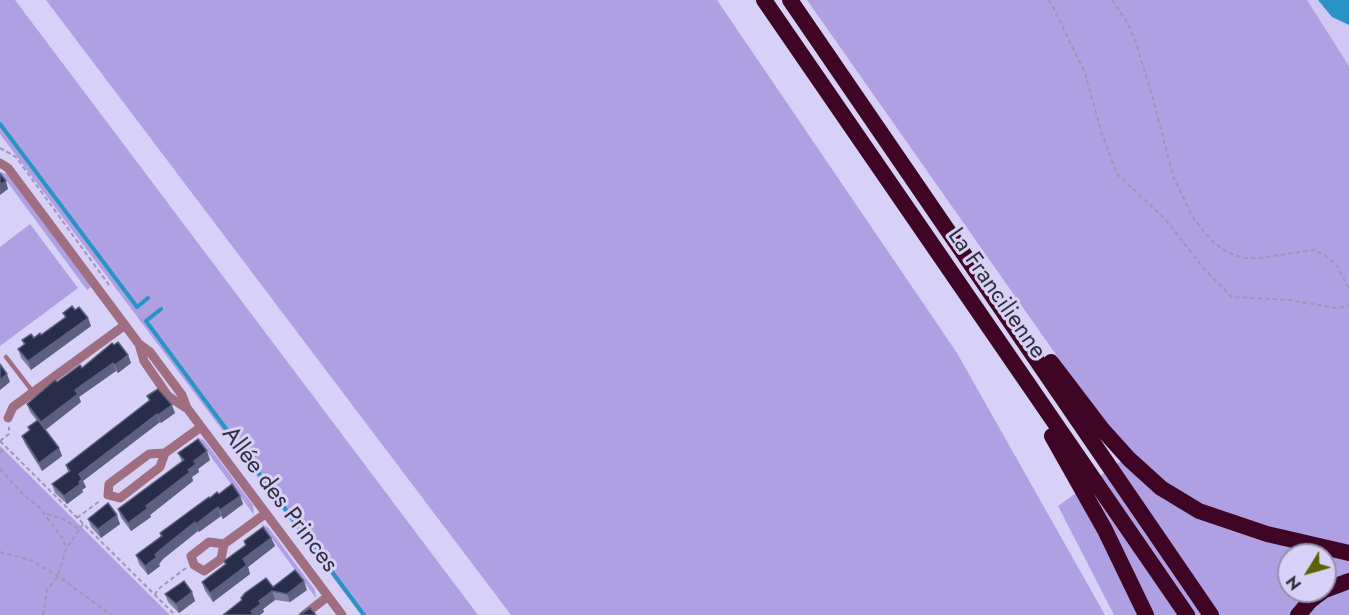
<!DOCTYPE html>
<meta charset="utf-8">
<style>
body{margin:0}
#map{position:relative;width:1349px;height:615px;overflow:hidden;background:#d8d1f7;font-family:Jost,sans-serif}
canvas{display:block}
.north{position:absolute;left:1277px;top:543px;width:60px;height:60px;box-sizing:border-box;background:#d8d1f7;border:2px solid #9691ad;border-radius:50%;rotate:233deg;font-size:16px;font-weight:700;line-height:24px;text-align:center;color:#33303f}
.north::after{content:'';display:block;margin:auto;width:21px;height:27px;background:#5c6200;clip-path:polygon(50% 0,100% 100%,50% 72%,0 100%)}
</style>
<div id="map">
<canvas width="1349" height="615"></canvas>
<div class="north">N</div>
</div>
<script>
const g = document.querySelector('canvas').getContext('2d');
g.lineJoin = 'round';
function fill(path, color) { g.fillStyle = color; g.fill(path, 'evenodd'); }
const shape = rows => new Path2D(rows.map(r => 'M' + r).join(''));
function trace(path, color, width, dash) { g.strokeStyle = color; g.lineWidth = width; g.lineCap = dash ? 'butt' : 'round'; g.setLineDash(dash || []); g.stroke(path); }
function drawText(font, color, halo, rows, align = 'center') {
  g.font = font + ' Jost,sans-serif'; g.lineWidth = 6; g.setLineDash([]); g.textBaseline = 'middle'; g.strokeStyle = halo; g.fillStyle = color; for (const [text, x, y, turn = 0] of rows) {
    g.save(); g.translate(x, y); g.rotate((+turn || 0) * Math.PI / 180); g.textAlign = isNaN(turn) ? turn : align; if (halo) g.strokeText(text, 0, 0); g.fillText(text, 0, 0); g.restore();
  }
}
const built = shape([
 [1307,0,1349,0,1349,66]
]);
const green = shape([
 [0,0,15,0,478,615,361,615,0,134],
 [46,0,717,0,957,353,1105,615,511,615],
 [807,0,1307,0,1349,66,1349,615,1114,615,1058,506,1133,452,1116,434,1078,386],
 [1289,555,1325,555,1325,591,1289,591],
 [0,172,7,174,91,287,87,290],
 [30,224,78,288,0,346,0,247],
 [197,438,204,440,253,505,254,515],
 [0,446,170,615,0,615],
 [261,524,268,527,315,590,316,598]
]);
const water = shape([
 [1318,0,1349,0,1349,25,1332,17]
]);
const stream = shape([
 [0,124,137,307,148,298],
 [161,309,146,321,364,615]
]);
const path = shape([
 [1048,0,1052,5,1085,73,1102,134,1117,174,1166,220,1204,269,1232,297,1290,300,1336,308,1349,306],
 [1112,0,1127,22,1135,40,1152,95,1173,176,1192,216,1202,229,1214,243,1227,252,1243,258,1260,258,1313,250,1326,256,1337,266,1349,289],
 [0,148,16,157,109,285],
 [0,441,175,615],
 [0,441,9,434,9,427],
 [0,453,4,447],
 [0,469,24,495,40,508,63,539,66,549],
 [47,514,63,519,79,529],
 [77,518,101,500],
 [0,552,30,560,58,576,111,615],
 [155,595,157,590,186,568],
 [43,615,47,590,58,576,66,549,83,524]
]);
const lane = shape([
 [6,357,33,392]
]);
const street = shape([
 [0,163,8,168,139,344,150,352,182,395,187,408,342,615],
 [139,344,144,361,168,396,186,408],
 [8,418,13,407,125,325],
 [165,453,160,467,120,498,108,495,109,484,149,454,165,453,201,427],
 [224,544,221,559,204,571,194,565,191,556,209,542,224,544,265,514],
 [304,615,327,597]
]);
const highway = shape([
 [764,0,1187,615],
 [790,0,1211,615],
 [1051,362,1102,429,1129,459,1161,488,1199,511,1267,534,1349,553],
 [1052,436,1105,530,1146,615],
 [1325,590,1349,581],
 [1298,615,1311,600,1323,591]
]);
const wall = shape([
 [75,310,88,318,91,326,31,370,21,358,18,349,24,345,22,340,41,335,65,317,63,313],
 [114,345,128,355,131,363,118,373,116,371,79,397,81,402,45,430,59,448,62,456,42,471,25,444,22,436,30,430,28,427,37,421,30,412,27,404,57,382,82,368],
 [147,396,175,413,161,423,160,422,83,481,86,487,82,490,83,492,67,504,55,493,52,484,68,472,66,465,149,401],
 [178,453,210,460,198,469,199,472,192,477,193,481,150,515,151,517,131,531,121,518,118,509,182,462],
 [219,494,240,496,243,504,223,519,221,516,199,532,198,531,163,559,159,564,160,566,148,575,139,564,136,555,161,536,160,533,210,498],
 [88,519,120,524,101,538,91,527],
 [271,538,275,546,248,567,250,574,213,602,205,591,202,582,225,564,224,561,245,545,244,541],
 [273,587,307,590,290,602,275,600,263,609,264,612,242,601,241,598],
 [192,592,195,601,179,613,168,602,165,594]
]);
const shadedWall = shape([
 [6,181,8,189,0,195,0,185],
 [88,318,91,326,31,370,28,361],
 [128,355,131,363,118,373,115,365],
 [113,363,116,371,79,397,81,402,44,431,41,422,75,390],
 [7,374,10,382,0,390,0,380],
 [172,405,175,413,161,423,158,415],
 [157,414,160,422,83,481,86,487,82,490,83,492,67,504,64,496,79,482,79,474],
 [59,448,62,456,42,471,39,463],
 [207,451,210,460,198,469,199,472,192,477,193,481,150,515,151,517,131,531,128,523,188,470,194,461],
 [240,496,243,504,223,519,220,510],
 [218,507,221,516,199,532,196,524],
 [117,515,120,524,101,538,98,529],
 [195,522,198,531,163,559,159,564,160,566,148,575,145,566,160,550],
 [271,538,275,546,248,567,250,574,213,602,210,593,243,559],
 [304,581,307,590,290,602,287,594],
 [272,591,275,600,263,609,264,612,260,615,252,615,251,611,259,601],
 [192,592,195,601,179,613,176,604]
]);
const building = shape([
 [0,173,6,181,0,185,0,173],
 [72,306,75,310,79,307,88,318,28,361,18,349,25,344,22,340,31,334,34,338,40,333,41,335,66,317,63,313,72,306],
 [118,342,128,355,115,365,113,363,75,390,78,394,41,422,27,404,55,380,57,382,80,365,82,368,112,343,114,345,118,342],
 [0,364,7,374,0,380,0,364],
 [158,389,172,405,158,415,157,414,79,474,82,479,79,482,80,484,64,496,52,484,70,471,66,465,150,400,147,396,158,389],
 [38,420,59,448,39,463,22,436,30,430,28,427,38,420],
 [198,439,207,451,194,461,196,464,188,470,190,472,146,506,148,508,128,523,118,509,184,460,178,453,198,439],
 [232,484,240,496,220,510,218,507,196,524,195,522,160,550,155,555,157,557,145,566,136,555,162,536,160,533,209,497,210,498,217,492,219,494,232,484],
 [108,503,117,515,98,529,88,519,108,503],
 [263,527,271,538,243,559,247,565,210,593,202,582,226,564,224,561,246,545,244,541,263,527],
 [295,570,304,581,287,594,272,591,259,601,261,604,251,611,253,614,252,615,223,615,242,600,241,598,245,593,266,578,273,587,295,570],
 [184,581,192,592,176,604,165,594,184,581],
 [310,608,316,615,299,615,310,608]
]);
const streetNames = [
 ["La Francilienne",996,294,55],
 ["Allée des Princes",279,500,53]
];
fill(built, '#d0c7f4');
fill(green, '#aea0e3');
fill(water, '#2894c6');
trace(stream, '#2894c6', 4);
trace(path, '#9d97b5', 2, [4.5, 3]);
trace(lane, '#9f6e81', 4.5);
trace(street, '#9f6e81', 9);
trace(highway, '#3e0624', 16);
fill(wall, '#8080a0');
fill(shadedWall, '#5d5f7e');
fill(building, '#282e4a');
trace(building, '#5d5f7e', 1.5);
drawText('24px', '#33303f', '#d8d1f7', streetNames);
</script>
